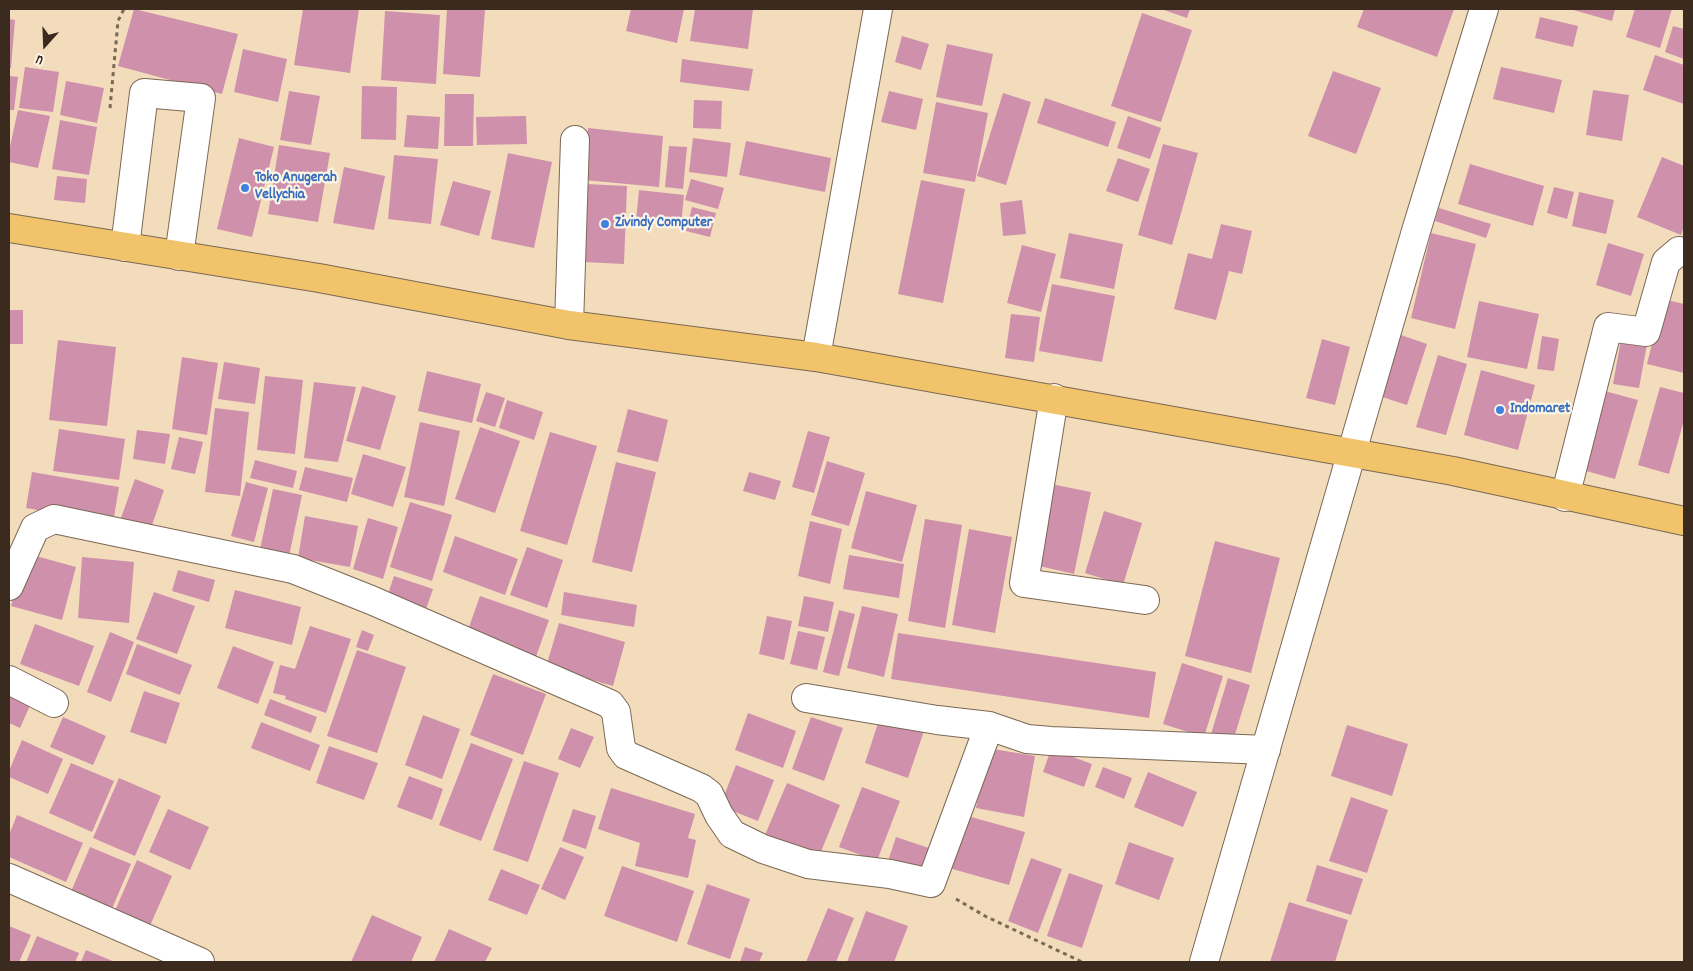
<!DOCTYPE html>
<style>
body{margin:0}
#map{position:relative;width:1693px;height:971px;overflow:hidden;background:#f3dcbc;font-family:Dekko,sans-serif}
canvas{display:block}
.frame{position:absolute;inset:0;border:10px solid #3b2a1e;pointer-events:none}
.north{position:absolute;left:20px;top:20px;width:50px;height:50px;-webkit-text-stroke:4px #fcf5e5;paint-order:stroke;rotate:200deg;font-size:14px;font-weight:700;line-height:20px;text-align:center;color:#3b2a1e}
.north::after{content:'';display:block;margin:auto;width:18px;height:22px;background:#3b2a1e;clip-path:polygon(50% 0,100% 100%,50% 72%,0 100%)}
</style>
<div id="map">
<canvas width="1693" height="971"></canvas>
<div class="frame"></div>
<div class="north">U</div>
</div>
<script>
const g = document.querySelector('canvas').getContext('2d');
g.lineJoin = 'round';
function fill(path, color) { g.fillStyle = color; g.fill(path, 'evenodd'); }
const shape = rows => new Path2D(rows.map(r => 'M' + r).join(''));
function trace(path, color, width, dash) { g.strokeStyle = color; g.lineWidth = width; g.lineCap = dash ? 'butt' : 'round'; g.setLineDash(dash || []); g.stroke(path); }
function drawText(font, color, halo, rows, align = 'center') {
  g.font = font + ' Dekko,sans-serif'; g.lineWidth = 4.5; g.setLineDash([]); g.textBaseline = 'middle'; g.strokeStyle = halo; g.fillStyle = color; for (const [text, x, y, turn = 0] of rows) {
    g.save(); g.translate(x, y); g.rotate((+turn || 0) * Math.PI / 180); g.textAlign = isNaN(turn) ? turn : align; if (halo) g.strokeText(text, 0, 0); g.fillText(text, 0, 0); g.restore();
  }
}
const building = shape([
 [134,9,238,34,222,94,118,66],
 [303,9,359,9,350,73,294,65],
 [447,9,485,10,480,77,443,74],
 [631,9,684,9,677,43,626,31],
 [695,9,753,9,748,49,690,41],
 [1161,9,1190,9,1187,18],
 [1364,9,1454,9,1437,57,1357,27],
 [1570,9,1615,9,1612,21],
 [1635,9,1672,9,1660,48,1626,37],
 [385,11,440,15,436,84,381,80],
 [1142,13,1192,30,1161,122,1111,106],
 [1540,17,1578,26,1573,47,1535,38],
 [9,19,15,20,11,68,9,68],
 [1673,26,1684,29,1684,59,1665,52],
 [902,36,929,44,921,70,895,62],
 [947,44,993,54,982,106,936,97],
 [243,49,287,59,278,102,234,92],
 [1655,55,1684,65,1684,104,1643,90],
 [682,59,753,69,749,91,680,82],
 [25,67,59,72,53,112,19,108],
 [1501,67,1562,80,1554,113,1493,99],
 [1333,71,1381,88,1356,154,1308,136],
 [9,76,18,77,14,110,9,110],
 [66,81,104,88,97,123,60,115],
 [362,86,397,87,396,140,361,139],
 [1593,90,1629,95,1622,141,1586,135],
 [289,91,320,96,311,145,280,140],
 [889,91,923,99,916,130,881,122],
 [1003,93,1031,102,1006,185,977,176],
 [445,94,474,94,473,146,444,146],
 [1045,98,1116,122,1108,147,1037,123],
 [694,100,722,101,721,129,693,128],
 [936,102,988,113,975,182,923,173],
 [18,110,50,116,38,168,9,162,9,151],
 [407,115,440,117,438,149,404,147],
 [526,116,527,144,477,145,476,117],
 [1128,116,1161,128,1150,159,1117,148],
 [60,120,97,127,89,175,52,169],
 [588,128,663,136,659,187,584,180],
 [239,138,274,147,252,237,217,229],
 [693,138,731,143,727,177,689,172],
 [746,141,831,158,825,192,739,175],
 [1163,144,1198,153,1172,245,1138,235],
 [279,145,330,153,318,222,268,214],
 [669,146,687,147,683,189,665,187],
 [508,153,552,162,534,248,491,239],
 [394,155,438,159,431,224,388,219],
 [1662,157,1684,166,1684,226,1681,235,1637,217],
 [1118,158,1150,169,1138,202,1106,191],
 [1470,164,1544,186,1533,226,1458,204],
 [344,167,385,176,374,230,333,223],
 [57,176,87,179,85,203,54,200],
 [691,179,724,188,718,209,685,200],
 [921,180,965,189,943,303,898,294],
 [453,181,491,191,479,236,440,225],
 [586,184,627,186,624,264,583,262],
 [1554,187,1574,192,1567,219,1547,213],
 [639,190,684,195,681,225,636,220],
 [1579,192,1614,200,1606,234,1572,226],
 [1022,200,1026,234,1003,236,1000,203],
 [692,207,716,213,710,237,686,231],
 [1439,208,1491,224,1486,238,1435,221],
 [1221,224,1252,231,1242,274,1229,271,1216,320,1174,309,1188,253,1212,259],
 [1069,233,1123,244,1114,289,1060,278],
 [1431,233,1476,244,1455,329,1411,318],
 [1608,243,1644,254,1631,296,1596,285],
 [1022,245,1056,254,1041,312,1007,303],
 [1052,284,1115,296,1102,362,1039,351],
 [1663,299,1684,304,1684,373,1647,364],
 [1479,301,1539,314,1527,369,1467,357],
 [9,310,23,310,23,344,9,344],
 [1011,314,1040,317,1034,362,1005,358],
 [1398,334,1427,344,1407,405,1379,396],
 [1622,334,1648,339,1639,388,1613,384],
 [1542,336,1559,339,1554,371,1537,369],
 [1322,339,1350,347,1335,405,1306,398],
 [58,340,116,347,107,426,49,420],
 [1438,355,1467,364,1446,435,1416,427],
 [182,357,218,363,207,435,172,429],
 [224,362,260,368,255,404,218,399],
 [1481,370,1535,385,1518,450,1464,435],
 [427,371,481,384,472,423,418,411],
 [265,376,303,380,295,454,257,450],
 [314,382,356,387,338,462,304,458],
 [362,386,396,396,380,450,346,441],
 [1660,387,1684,393,1684,420,1669,474,1638,465],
 [1601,390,1638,400,1615,479,1579,469],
 [486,392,505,398,495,427,476,421],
 [507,400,543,412,534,440,499,428],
 [215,408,249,412,240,496,205,492],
 [628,409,668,420,658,462,617,452],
 [420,422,460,431,444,506,404,497],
 [480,427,520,441,495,513,455,499],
 [59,429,125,439,119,480,53,471],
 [137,430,170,434,165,464,133,459],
 [808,431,830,437,814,493,792,487],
 [550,432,597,446,567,545,520,531],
 [179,437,203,442,195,474,171,469],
 [363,454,406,467,393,507,351,494],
 [255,460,297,471,293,488,250,478],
 [827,461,865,473,849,526,811,515],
 [616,462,656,472,632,572,592,562],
 [305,467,353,478,347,502,299,490],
 [32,472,119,487,113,523,26,508],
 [749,472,781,481,775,500,743,491],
 [135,479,164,490,148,537,118,526],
 [246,482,268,488,254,542,231,536],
 [1051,484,1091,492,1074,574,1035,565],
 [273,489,302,495,288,561,259,554],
 [866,491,917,505,902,562,851,548],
 [410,502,452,515,432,581,390,567],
 [1104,511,1142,523,1123,585,1085,573],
 [305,516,358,526,350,567,298,558],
 [368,518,398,527,383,579,353,569],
 [925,519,962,525,945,628,908,621],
 [810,521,842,529,830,584,798,576],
 [969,529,1012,537,995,633,952,625],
 [455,536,518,559,505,595,443,572],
 [1215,541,1280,558,1251,673,1185,656],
 [527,547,563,560,547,608,510,595],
 [25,553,76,567,62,620,11,606],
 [849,555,904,564,899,598,843,589],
 [82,557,134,562,129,623,78,618],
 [178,570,215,580,209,602,172,591],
 [394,576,433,589,426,609,387,597],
 [235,590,301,607,292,645,225,628],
 [154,592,195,606,177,654,136,639],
 [564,592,637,605,634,627,561,615],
 [480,596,549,620,533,665,464,641],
 [804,596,834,602,828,632,798,626],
 [862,606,898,614,884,677,847,668],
 [839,610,855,614,839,676,823,672],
 [767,616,792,621,784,660,759,654],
 [559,623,625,642,613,686,546,667],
 [35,624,94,646,79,686,20,664],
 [310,626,351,639,326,713,285,699,286,696,273,693,280,665,295,669],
 [362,630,374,635,368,651,356,647],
 [798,631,825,637,817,670,790,664],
 [110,632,134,642,111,702,87,692],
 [898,633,1156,672,1149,718,891,679],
 [137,644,192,665,180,695,126,674],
 [233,646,274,662,258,704,217,688],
 [357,650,406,667,377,753,327,736],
 [1182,663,1223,676,1204,737,1163,724],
 [493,674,546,694,523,755,470,735],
 [1228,678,1250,685,1233,741,1211,734],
 [9,688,33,699,20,728,9,723],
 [144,691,180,703,166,744,130,732],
 [270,699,317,717,311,733,264,715],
 [748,713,796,731,783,768,735,750],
 [423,715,460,729,442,779,405,765],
 [63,717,106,736,93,765,50,747],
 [811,717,843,728,824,781,792,769],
 [880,717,924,731,908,778,865,763],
 [261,722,320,745,310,771,251,748],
 [1347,725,1408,744,1392,796,1331,776],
 [571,728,594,737,580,768,558,759],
 [22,740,63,759,48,794,9,777,9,771],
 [471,743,513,759,481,841,439,825],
 [329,746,378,763,364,800,316,783],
 [987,748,1035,756,1024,817,976,808],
 [1051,749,1092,764,1084,787,1043,772],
 [524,761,559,773,528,862,493,850],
 [71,763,114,781,92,832,49,813],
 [736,765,774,780,758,821,720,806],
 [1103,767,1132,778,1124,799,1095,787],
 [1148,772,1197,792,1183,827,1134,807],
 [409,776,443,789,432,820,397,807],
 [119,778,161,796,135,856,93,838],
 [787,783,840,805,816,864,762,842],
 [862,787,900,801,877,861,839,847],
 [611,788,695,814,688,838,696,840,688,878,635,866,640,843,598,829],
 [1351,797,1388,810,1367,873,1329,861],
 [168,809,209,827,190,870,149,852],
 [573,809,596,816,586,849,562,841],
 [17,815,83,843,66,882,9,857,9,835],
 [964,815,1025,832,1009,885,949,868],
 [896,837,929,848,920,876,887,864],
 [1129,842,1174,858,1159,900,1115,884],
 [90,847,131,864,111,911,70,894],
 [560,847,584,857,565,900,541,889],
 [1031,858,1062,869,1038,933,1008,921],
 [137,860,172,876,149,928,114,913],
 [1317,865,1363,879,1351,915,1306,901],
 [622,866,694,891,677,942,604,916],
 [501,869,540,885,527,915,488,900],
 [1069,873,1103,885,1082,948,1047,936],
 [707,884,750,899,730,959,687,944],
 [1289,902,1348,920,1335,962,1270,962],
 [828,908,854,918,836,962,806,962],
 [866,911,908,926,894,962,847,962],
 [372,915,422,937,411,962,351,962],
 [9,926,31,935,19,962,9,962],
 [449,929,492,948,485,962,434,962],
 [37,936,79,953,75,962,26,962],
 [745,947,763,953,759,962,740,962],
 [86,950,115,962,81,962]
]);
const path = shape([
 [110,108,118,21,124,9],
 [956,899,985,916,1082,962]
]);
const minor = shape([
 [125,247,144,93,201,98,179,256],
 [569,325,575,140],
 [816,357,878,9],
 [1054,398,1024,583,1145,600],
 [1565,497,1608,327,1646,332,1666,262,1679,251],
 [9,586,35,528,54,519,293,569,371,600,610,704,616,712,621,748,626,755,701,788,709,794,719,815,732,834,763,849,808,864,890,874,931,883,989,726,1027,739,1051,741,1266,750],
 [9,680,54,703],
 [806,698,937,720,989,726],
 [9,878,200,962],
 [1204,962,1416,231,1484,9]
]);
const highway = shape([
 [9,228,319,278,569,325,816,357,1453,471,1684,521]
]);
const markers = [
 [245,188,5,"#3f7fe0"],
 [605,224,5,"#3f7fe0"],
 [1500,410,5,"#3f7fe0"]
];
const shopNames = [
 ["Toko Anugerah",255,179],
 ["Vellychia",255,196],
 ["Zivindy Computer",615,224],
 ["Indomaret",1510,410]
];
fill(building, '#cf90ac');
trace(minor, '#7b6855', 30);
trace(highway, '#7b6855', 30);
trace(path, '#7b6855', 3, [4, 4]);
trace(minor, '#fff', 28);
trace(highway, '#f1c36a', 28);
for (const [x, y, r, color] of markers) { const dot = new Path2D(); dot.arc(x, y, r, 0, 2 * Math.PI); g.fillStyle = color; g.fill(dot); trace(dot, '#fcf5e5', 2); }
drawText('bold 15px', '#366cbe', '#fcf5e5', shopNames, 'left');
</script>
